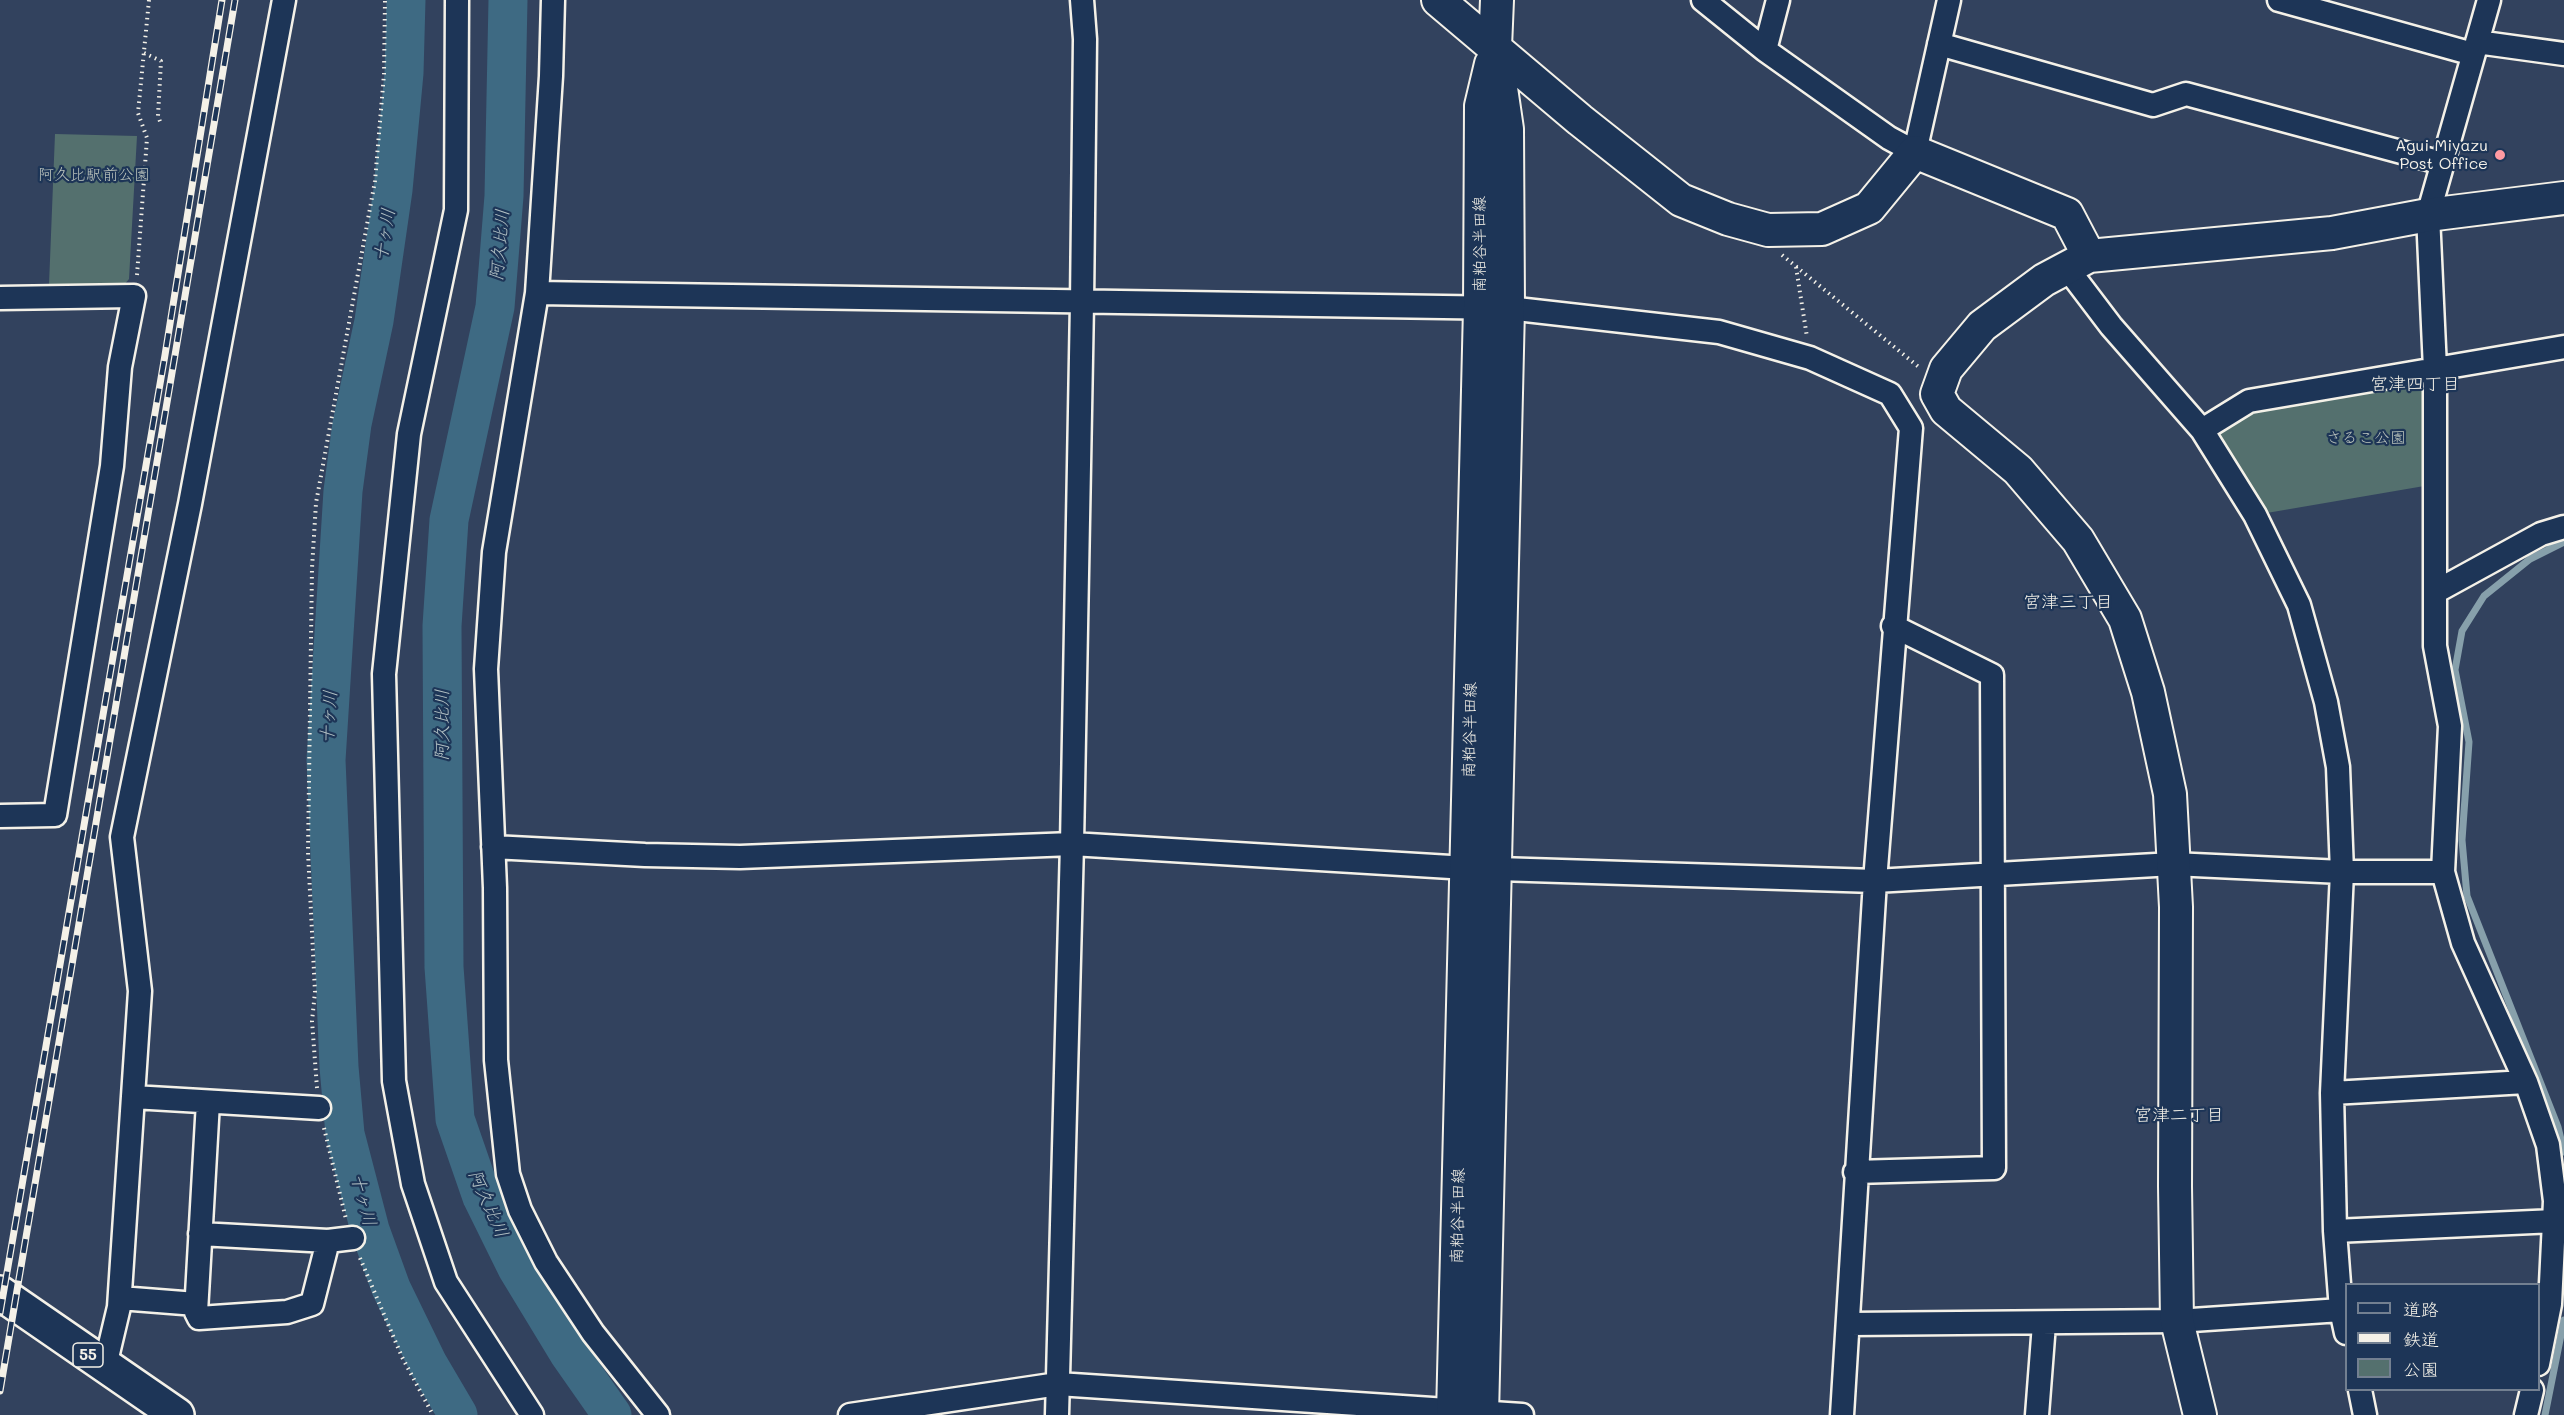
<!DOCTYPE html>
<meta charset="utf-8">
<style>
body{margin:0}
#map{position:relative;width:2564px;height:1415px;overflow:hidden;background:#32425e;font-family:Mali,"Klee One",sans-serif}
canvas{display:block}
.legend{position:absolute;left:2345px;top:1283px;width:195px;height:108px;box-sizing:border-box;background:#1d3557;border:2px solid #738091;margin:0;padding:8px 10px;list-style:none;font-size:18px;color:#f4f1e8}
.legend li{display:flex;align-items:center;gap:12px;height:30px}
.legend b{width:30px;border:2px solid #738091}
</style>
<div id="map">
<canvas width="2564" height="1415"></canvas>
<ul class="legend">
<li><b style="height:8px;background:#1d3557"></b>道路</li>
<li><b style="height:8px;background:#f4f1e8"></b>鉄道</li>
<li><b style="height:16px;background:#54706e"></b>公園</li>
</ul>
</div>
<script>
const g = document.querySelector('canvas').getContext('2d');
g.lineJoin = 'round';
function paint(path, color) { g.fillStyle = color; g.fill(path, 'evenodd'); }
const poly = rows => new Path2D(rows.map(r => 'M' + r).join(''));
function stroke(path, color, width, dash) { g.strokeStyle = color; g.lineWidth = width; g.lineCap = dash ? 'butt' : 'round'; g.setLineDash(dash || []); g.stroke(path); }
function write(font, color, halo, rows, align = 'center') {
  g.font = font + ' Mali,"Klee One",sans-serif'; g.lineWidth = 4.5; g.setLineDash([]); g.textBaseline = 'middle'; g.strokeStyle = halo; g.fillStyle = color; for (const [text, x, y, turn = 0] of rows) {
    g.save(); g.translate(x, y); g.rotate((+turn || 0) * Math.PI / 180); g.textAlign = isNaN(turn) ? turn : align; if (halo) g.strokeText(text, 0, 0); g.fillText(text, 0, 0); g.restore();
  }
}
const green = poly([
 [55,134,137,136,129,279,123,286,49,285],
 [2435,369,2436,484,2255,515,2202,430,2249,401]
]);
const stream = poly([
 [2564,542,2530,559,2484,596,2462,631,2455,670,2469,742,2462,840,2467,896,2558,1127,2564,1152],
 [2545,1415,2564,1320]
]);
const river = poly([
 [406,0,404,73,393,190,374,321,352,424,343,491,326,760,339,1067,345,1134,370,1230,391,1288,428,1364,458,1415],
 [508,0,504,196,495,307,449,520,442,626,444,967,455,1119,482,1197,517,1268,568,1352,612,1415]
]);
const path = poly([
 [144,53,161,61,158,116,161,124],
 [1782,255,1920,368],
 [1796,267,1807,337],
 [137,275,147,138,138,113,149,0],
 [317,1088,312,1021,315,992,308,852,312,568,316,503,375,181,384,74,385,0],
 [324,1128,346,1219],
 [360,1258,402,1357,433,1415]
]);
const street = poly([
 [457,0,456,210,409,434,384,674,394,1081,413,1184,446,1282,532,1415],
 [553,0,551,76,537,293,494,552,486,669,495,888,496,1060,508,1174,520,1210,546,1262,593,1333,658,1415],
 [1703,0,1765,50,1889,138,1915,152,1949,0],
 [2279,0,2473,54],
 [2489,0,2428,215,2435,369,2435,646,2450,726,2443,872,2463,943,2526,1082,2548,1145,2555,1201,2550,1304,2538,1364],
 [2477,42,2564,54],
 [1939,44,2153,105,2186,94,2442,163],
 [1765,50,1778,0],
 [2067,268,2111,326,2202,430,2255,515,2299,605,2326,702,2338,767,2342,872,2332,1093,2335,1231,2341,1310,2346,1333],
 [537,293,1508,308,1719,332,1810,358,1890,394,1911,428,1875,881,1842,1415],
 [0,298,134,296,120,367,112,466,55,815,0,816],
 [2202,430,2249,401,2564,347],
 [2437,591,2541,534,2564,527],
 [493,847,645,855,740,857,1072,844,1467,868,1875,881,2173,864,2342,872,2443,872],
 [2332,1093,2526,1082],
 [133,1097,319,1108],
 [208,1102,196,1312,199,1318,287,1312,312,1304,328,1241],
 [1855,1172,1994,1168,1992,675,1893,626],
 [2335,1231,2555,1221],
 [200,1234,328,1241,353,1238],
 [120,1298,196,1304],
 [1850,1324,2177,1321,2341,1310],
 [105,1366,119,1307,140,991,122,837,190,504,284,0],
 [2360,1390,2365,1415],
 [850,1415,1058,1384,1522,1415],
 [1057,1415,1072,844,1082,303,1085,39,1082,0],
 [2037,1415,2044,1324],
 [2526,1415,2532,1390]
]);
const secondary = poly([
 [1438,0,1580,120,1681,200,1728,219,1768,230,1822,229,1869,208,1915,152,2067,214,2089,256,2332,233,2428,215,2564,198],
 [2089,256,2044,280,1982,326,1946,369,1937,394,1946,410,2018,470,2078,540,2125,619,2148,692,2170,794,2176,907,2175,1186,2177,1321,2200,1415],
 [1453,1415,1480,308,1481,106,1491,64],
 [1482,1415,1508,308,1507,129,1495,47,1497,0]
]);
const primary = poly([
 [0,1293,177,1415]
]);
const rail = poly([
 [0,1313,165,355,222,0],
 [0,1391,235,0]
]);
const markers = [
 [2500,155,6,"#ff9aa2"]
];
const shields = [
 [88,1355,30]
];
const shieldNames = [
 ["55",88,1355]
];
const poiNames = [
 ["Agui Miyazu",2488,146],
 ["Post Office",2488,164]
];
const parkNames = [
 ["阿久比駅前公園",94,175],
 ["さるこ公園",2366,438]
];
const streetNames = [
 ["南粕谷半田線",1480,244,-90],
 ["南粕谷半田線",1470,730,-89],
 ["南粕谷半田線",1458,1216,-89]
];
const waterNames = [
 ["十ヶ川",385,235,-81],
 ["阿久比川",500,245,-85],
 ["十ヶ川",329,717,-86],
 ["阿久比川",442,725,-90],
 ["十ヶ川",363,1200,75],
 ["阿久比川",488,1204,66]
];
const neighbourhoodNames = [
 ["宮津四丁目",2415,384],
 ["宮津三丁目",2068,602],
 ["宮津二丁目",2179,1115]
];
paint(green, '#54706e');
stroke(stream, '#87a0ab', 7);
stroke(river, '#3e6a83', 39);
stroke(street, '#f4f1e8', 27);
stroke(secondary, '#f4f1e8', 36);
stroke(primary, '#f4f1e8', 38);
stroke(path, '#f4f1e8', 4, [1.5, 4.5]);
stroke(street, '#1d3557', 22);
stroke(secondary, '#1d3557', 32);
stroke(primary, '#1d3557', 33);
stroke(rail, '#f4f1e8', 7);
stroke(rail, '#1d3557', 4.5, [14]);
for (const [x, y, r, color] of markers) { const dot = new Path2D(); dot.arc(x, y, r, 0, 2 * Math.PI); g.fillStyle = color; g.fill(dot); stroke(dot, '#1d3557', 2); }
for (const [x, y, w] of shields) { const box = new Path2D(); box.roundRect(x - w / 2, y - 12, w, 24, 4.5); g.fillStyle = '#1d3557'; g.fill(box); stroke(box, '#f4f1e8', 1.5); }
write('bold 15px', '#f4f1e8', null, shieldNames);
write('16px', '#f4f1e8', '#1d3557', poiNames, 'right');
write('16px', '#bcc4bd', '#1d3557', parkNames);
write('16px', '#f4f1e8', '#1d3557', streetNames);
write('italic 18px', '#b4c2c5', '#1d3557', waterNames);
write('18px', '#f4f1e8', '#1d3557', neighbourhoodNames);
</script>
